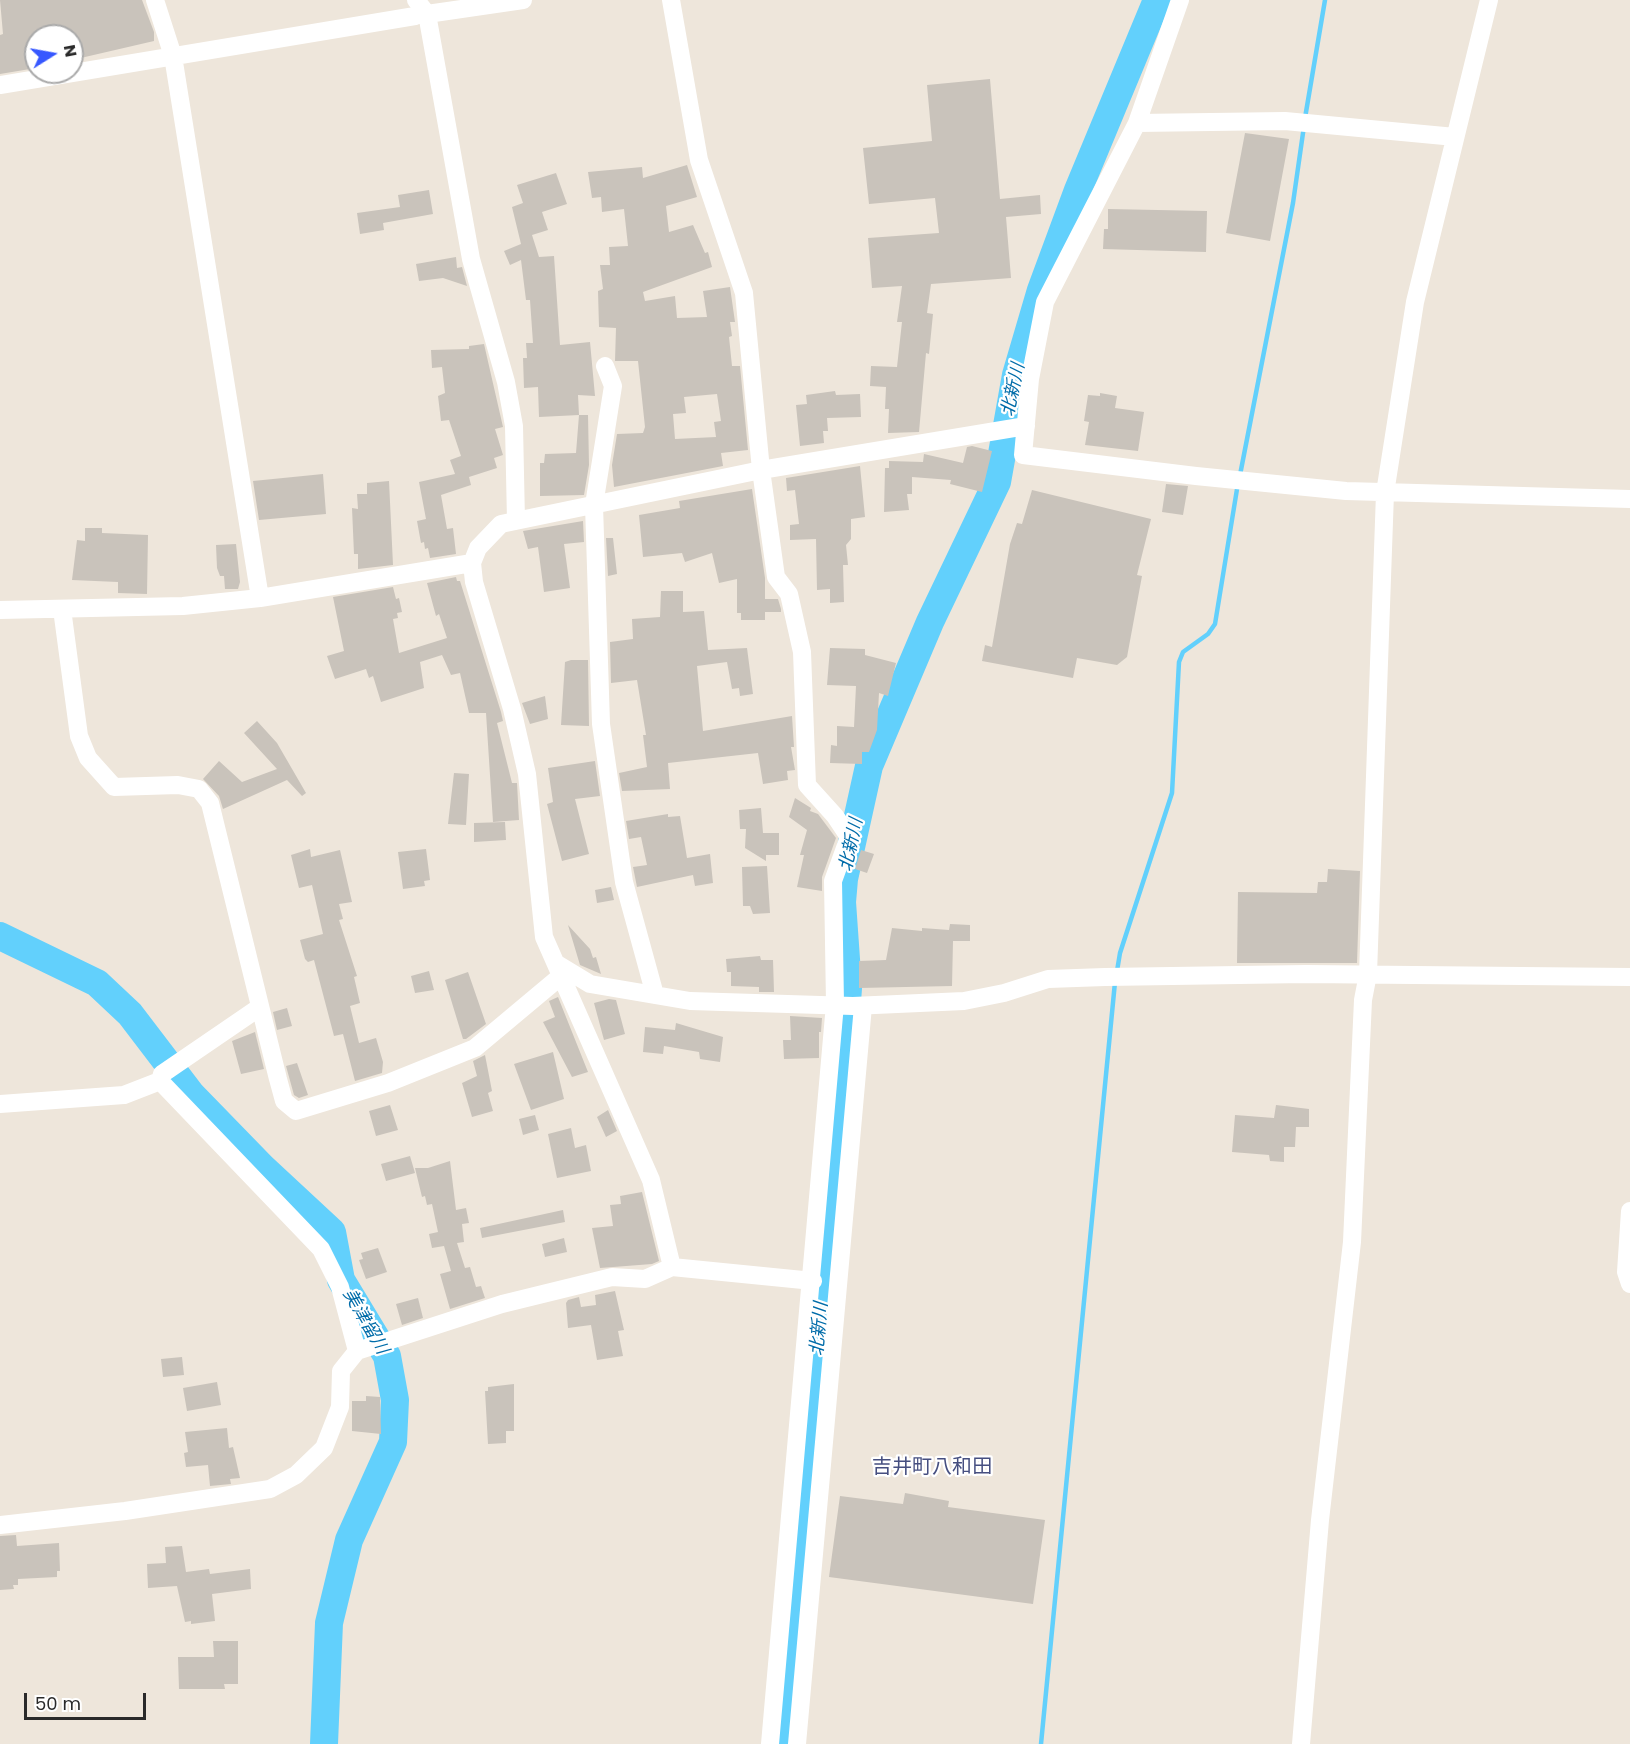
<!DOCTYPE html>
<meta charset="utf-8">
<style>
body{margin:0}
#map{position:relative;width:1630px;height:1744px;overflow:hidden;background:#eee6db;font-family:Poppins,sans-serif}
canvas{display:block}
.north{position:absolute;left:24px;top:24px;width:60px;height:60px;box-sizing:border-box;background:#fff;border:2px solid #aaa;border-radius:50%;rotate:79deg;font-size:16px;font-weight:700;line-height:24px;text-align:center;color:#2a2a2a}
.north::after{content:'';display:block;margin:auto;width:21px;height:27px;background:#3758ff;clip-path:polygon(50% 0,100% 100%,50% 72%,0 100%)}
.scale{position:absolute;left:24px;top:1693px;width:122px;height:27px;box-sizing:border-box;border:3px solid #2a2a2a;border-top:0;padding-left:8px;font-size:18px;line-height:21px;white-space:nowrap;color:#2a2a2a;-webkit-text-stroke:4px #fff;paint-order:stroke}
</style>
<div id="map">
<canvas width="1630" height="1744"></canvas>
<div class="north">N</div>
<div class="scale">50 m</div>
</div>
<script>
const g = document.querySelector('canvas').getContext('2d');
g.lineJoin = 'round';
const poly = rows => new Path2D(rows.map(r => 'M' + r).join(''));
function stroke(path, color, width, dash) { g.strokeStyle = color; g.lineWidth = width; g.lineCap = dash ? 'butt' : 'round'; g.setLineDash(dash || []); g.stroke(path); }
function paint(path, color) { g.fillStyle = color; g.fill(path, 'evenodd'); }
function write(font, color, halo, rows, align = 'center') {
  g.font = font + ' Poppins,"Noto Sans JP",sans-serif'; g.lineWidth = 4.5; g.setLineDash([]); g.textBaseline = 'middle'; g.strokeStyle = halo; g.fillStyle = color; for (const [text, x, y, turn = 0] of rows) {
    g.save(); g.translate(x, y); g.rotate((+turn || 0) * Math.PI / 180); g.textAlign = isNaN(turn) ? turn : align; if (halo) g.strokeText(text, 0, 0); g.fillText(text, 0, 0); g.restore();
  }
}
const stream = poly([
 [1305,118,1325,0],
 [1240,475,1293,203,1304,126],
 [1117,971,1120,953,1172,793,1179,662,1183,652,1208,634,1215,624,1238,483],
 [1041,1744,1115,982]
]);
const river = poly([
 [0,936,97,983,130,1014,191,1094,262,1167,332,1232,341,1280,387,1356,395,1400,393,1442,349,1540,329,1623,324,1744],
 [784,1744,841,1088,848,988,842,902,844,879,869,766,930,622,997,482,1016,375,1041,290,1078,190,1157,0]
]);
const building = poly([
 [0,0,142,0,154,32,154,41,72,60,72,36,36,36,36,68,0,74,0,35,3,34],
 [990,79,1000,199,1040,195,1041,214,1006,217,1011,278,931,284,927,313,933,314,929,354,926,353,919,432,888,433,889,409,885,409,886,387,870,386,871,366,897,367,902,322,897,322,902,286,872,288,868,238,939,233,935,198,869,204,863,148,932,141,927,85],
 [1245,133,1289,139,1270,241,1226,233],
 [687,165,697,197,666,206,669,232,693,225,705,253,708,252,712,267,643,292,645,301,675,296,677,318,707,317,703,291,730,287,735,322,730,322,732,336,729,337,732,366,740,366,748,450,721,453,723,466,614,487,612,465,617,434,643,433,645,427,638,361,615,361,616,328,599,327,598,291,603,289,600,265,610,265,609,247,628,246,624,209,602,212,601,197,592,198,588,172,642,167,643,178],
 [717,394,721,421,714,422,716,437,675,439,673,414,686,413,684,397],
 [556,173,567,204,542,212,548,230,532,235,539,257,554,256,560,345,590,342,595,396,578,395,579,415,539,417,538,387,524,388,523,358,527,358,526,343,533,343,530,300,526,300,521,260,510,265,504,251,521,244,512,207,523,203,517,185],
 [429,190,433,214,383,223,384,230,360,234,357,213,400,207,398,195],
 [1108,209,1207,211,1206,252,1103,249,1104,229,1108,229],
 [456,257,457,268,462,267,467,286,443,278,419,281,416,264],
 [484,344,503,427,495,429,503,455,494,458,497,468,469,477,471,485,441,495,447,529,453,528,456,554,430,558,428,548,425,549,424,542,421,543,417,521,426,519,419,482,455,474,450,460,461,456,449,420,441,421,438,396,445,393,442,367,432,368,431,350,469,349,469,346],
 [835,391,836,395,860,394,861,417,827,418,828,431,823,431,824,443,800,446,796,405,807,404,806,395],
 [1100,393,1117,396,1115,408,1144,412,1138,451,1085,445,1089,422,1084,421,1088,395,1100,396],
 [579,415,588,415,589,465,584,495,540,496,540,463,544,463,545,454,576,453],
 [972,446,992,451,982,492,950,484,951,480,912,477,912,494,907,494,909,510,884,512,885,468,889,468,889,461,923,462,924,454,963,463,967,447],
 [860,466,865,517,851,519,851,539,846,545,848,565,843,565,844,602,830,603,830,589,817,590,816,539,790,540,790,525,799,524,795,490,787,491,786,478],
 [323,474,326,514,259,520,253,481],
 [389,481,393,565,358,569,358,554,354,554,352,508,358,509,357,494,367,494,367,483],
 [1166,484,1188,486,1183,515,1162,512],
 [752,489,765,578,765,599,778,599,781,609,781,612,765,612,765,620,741,620,741,613,737,613,737,579,719,583,712,553,685,562,682,553,643,557,639,515,680,508,679,501],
 [1032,490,1151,519,1137,575,1142,576,1127,657,1117,665,1077,658,1073,678,982,661,985,645,992,647,1010,544,1017,523,1022,524],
 [583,521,584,542,564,544,570,588,544,592,538,547,528,549,523,531],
 [85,528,102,528,102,533,148,535,147,594,118,593,118,582,72,580,77,540,85,541],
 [606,538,613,538,617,574,608,576],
 [236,544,240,582,238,589,225,589,224,576,220,576,217,568,216,545],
 [456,577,457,581,460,581,501,712,503,721,497,723,512,783,517,783,519,820,493,822,486,713,469,713,460,673,451,675,442,655,420,662,424,688,381,702,373,676,369,678,366,669,335,679,327,656,344,651,333,597,393,587,396,599,399,598,402,612,397,613,398,618,393,619,399,653,447,638,439,614,436,616,427,583],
 [661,591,683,591,683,612,704,611,708,650,747,648,753,694,740,696,739,688,732,689,727,662,697,666,703,731,792,716,794,747,791,747,795,770,787,771,788,780,763,784,758,753,668,763,670,789,622,791,619,773,647,767,643,735,646,735,637,680,611,683,610,642,633,639,632,619,660,617],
 [830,648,865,649,865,655,896,663,888,696,879,693,877,730,869,752,862,752,862,764,830,763,831,745,837,746,837,726,854,727,856,686,827,685],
 [571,660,588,660,589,726,561,725,565,662],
 [545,696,548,719,530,724,522,703],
 [257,721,277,743,306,793,302,796,287,780,223,809,219,796,203,779,219,761,242,782,277,769,244,733],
 [595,761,600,796,575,799,589,854,562,861,547,804,553,802,548,768],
 [454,773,469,774,466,825,448,824],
 [795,798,811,808,810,811,818,814,836,838,822,877,822,891,797,887,804,855,800,855,807,830,789,817],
 [761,808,763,833,779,833,779,855,766,855,766,861,745,848,746,829,740,829,739,810],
 [668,814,668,817,680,816,687,858,710,854,713,883,695,886,693,875,637,887,633,867,647,865,641,837,629,839,626,821],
 [505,822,506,840,474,842,474,823],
 [310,849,311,857,340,850,352,902,339,904,343,919,339,920,357,976,354,977,360,1003,350,1006,359,1043,376,1038,383,1062,382,1073,355,1081,343,1034,334,1036,314,960,308,962,305,959,300,940,323,934,312,885,299,888,291,855],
 [426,849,430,880,424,881,425,886,403,889,398,852],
 [861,850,874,854,867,873,855,869],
 [767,866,770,913,753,914,750,906,743,906,742,867],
 [1328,869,1360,871,1357,963,1237,963,1238,892,1317,893,1318,882,1327,882],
 [611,887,614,900,597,903,595,890],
 [950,924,970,925,970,941,953,941,952,986,859,988,859,961,886,960,892,928,922,931,922,928,949,930],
 [568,925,590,949,593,958,596,957,601,974,580,965],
 [760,956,761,960,773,960,774,992,759,992,759,987,731,986,731,972,727,972,726,959],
 [429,971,434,990,415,993,411,976],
 [468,972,486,1024,466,1039,463,1039,445,980],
 [558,997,588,1072,572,1077,543,1022,555,1017,549,1001],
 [609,999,616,1000,625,1034,604,1040,594,1003],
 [287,1008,292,1026,277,1030,273,1012],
 [790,1016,822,1018,821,1032,819,1032,819,1058,784,1059,783,1040,791,1040],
 [676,1023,723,1037,720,1062,700,1059,699,1052,664,1046,663,1054,643,1052,645,1027,675,1030],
 [255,1032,264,1069,241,1074,232,1041],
 [553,1052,564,1099,531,1110,514,1064],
 [485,1055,492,1091,488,1093,493,1111,472,1117,462,1083,477,1076,473,1061],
 [297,1063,308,1095,299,1098,294,1095,286,1066],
 [390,1105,398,1130,376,1136,369,1111],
 [1276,1105,1309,1109,1309,1127,1296,1127,1295,1147,1284,1147,1284,1162,1270,1161,1269,1155,1232,1152,1235,1115,1274,1118],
 [608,1110,617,1131,606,1137,597,1117],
 [535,1115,539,1130,523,1135,519,1119],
 [571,1128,575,1148,586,1145,591,1171,557,1178,548,1134],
 [410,1156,415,1173,386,1181,381,1164],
 [450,1161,456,1210,466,1208,469,1223,462,1224,464,1242,457,1243,465,1268,470,1267,476,1287,481,1286,485,1298,450,1309,440,1274,451,1271,444,1246,432,1248,429,1234,438,1232,432,1204,427,1205,425,1196,422,1197,415,1168,428,1168],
 [642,1192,659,1261,652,1264,600,1268,592,1228,613,1226,610,1205,621,1204,620,1196],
 [563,1210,565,1222,482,1238,480,1228],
 [564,1238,567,1252,545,1257,542,1244],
 [378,1248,387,1272,366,1279,359,1260,363,1259,361,1253],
 [615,1291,624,1330,618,1331,623,1356,597,1360,591,1325,568,1328,566,1303,568,1300,579,1297,581,1307,596,1305,595,1295],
 [418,1298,423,1318,402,1325,396,1304],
 [182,1357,184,1375,163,1377,161,1359],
 [217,1382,221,1405,187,1411,183,1388],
 [514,1384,514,1431,506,1431,506,1443,488,1444,485,1391,488,1391,488,1387],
 [366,1396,380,1397,381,1434,352,1431,352,1401,366,1401],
 [227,1428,229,1448,233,1447,240,1478,230,1479,231,1484,210,1486,208,1465,186,1467,184,1453,188,1452,185,1432],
 [905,1493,949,1501,948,1507,1045,1520,1033,1604,829,1577,840,1496,903,1504],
 [16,1535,17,1546,59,1543,60,1571,57,1571,57,1577,18,1579,18,1585,13,1585,14,1589,0,1590,0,1536],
 [182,1546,186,1572,209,1569,210,1574,250,1569,251,1589,212,1594,215,1621,191,1624,191,1621,185,1622,177,1586,148,1588,147,1564,166,1563,165,1547],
 [213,1641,238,1641,238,1684,224,1684,225,1689,179,1689,178,1657,214,1657]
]);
const minor = poly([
 [155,0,173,56,260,598],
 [416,0,427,14,471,259,506,382,514,426,516,521],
 [671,0,699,160,744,293,761,470,776,577,789,594,802,652,807,785,835,816,849,837,833,881,835,1004,770,1744],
 [1180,0,1137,123,1045,302,1030,379,1023,455,1196,476,1346,491,1630,499],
 [427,14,523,0],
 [0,85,415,16,424,12],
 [1137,123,1285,121,1455,137],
 [605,366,613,386,594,505,601,724,624,882,655,995],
 [62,609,79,736,88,758,114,787,178,785,199,789,210,803,278,1079,284,1101,296,1111,388,1083,475,1048,561,976],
 [0,610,183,606,260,598,472,563],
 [557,964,590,984,690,1001,853,1006,964,1001,1004,993,1048,979,1105,977,1306,974,1630,977],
 [160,1081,321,1249,340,1287,357,1351],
 [160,1081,162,1074,260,1007],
 [0,1104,124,1095,160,1081],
 [1630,1211,1626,1272,1630,1284],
 [672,1267,651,1180,544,937,527,774,512,709,474,582,472,563,478,548,501,524,761,470,1026,426],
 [0,1525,125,1511,270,1489,296,1475,324,1448,340,1407,341,1371,357,1351,502,1304,612,1277,645,1279,672,1267,813,1281],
 [797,1744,863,1006],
 [1301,1744,1320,1520,1352,1242,1363,1000,1368,974,1385,493,1415,302,1489,0]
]);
const waterNames = [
 ["北新川",1014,390,-78],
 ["北新川",852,845,-78],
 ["美津留川",365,1322,60],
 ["北新川",820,1329,-85]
];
const quarterNames = [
 ["吉井町八和田",932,1468]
];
stroke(stream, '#62d0fc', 4.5);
stroke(river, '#62d0fc', 28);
paint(building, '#c9c3bb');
stroke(minor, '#fff', 18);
write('italic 18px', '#006ca9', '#fff', waterNames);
write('20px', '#464f80', '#fff', quarterNames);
</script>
